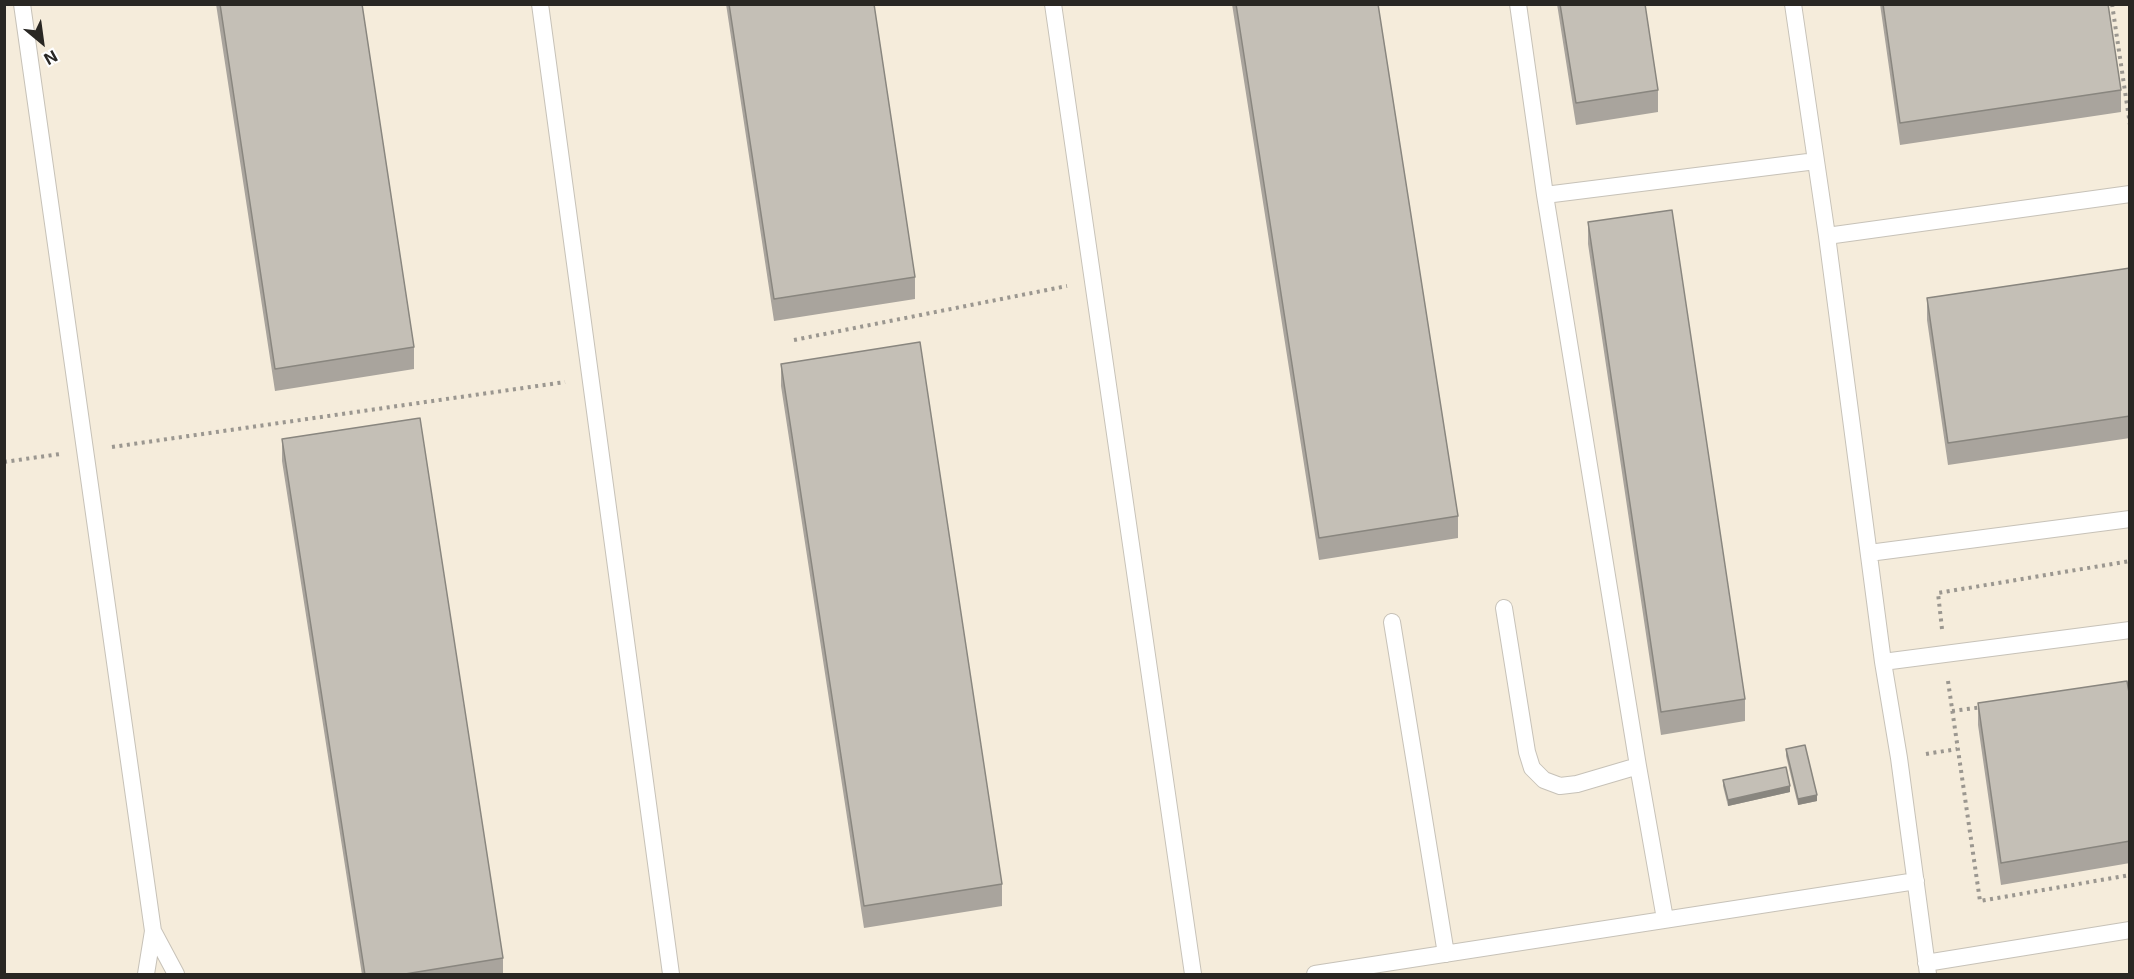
<!DOCTYPE html>
<style>
body{margin:0}
#map{position:relative;width:2134px;height:979px;overflow:hidden;background:#fbf6ec;font-family:Inter,sans-serif}
canvas{display:block}
.frame{position:absolute;inset:0;border:6px solid #292723;pointer-events:none}
.north{position:absolute;left:12px;top:12px;width:60px;height:60px;-webkit-text-stroke:4px #fff;paint-order:stroke;rotate:151deg;font-size:16px;font-weight:700;line-height:24px;text-align:center;color:#292723}
.north::after{content:'';display:block;margin:auto;width:21px;height:27px;background:#292723;clip-path:polygon(50% 0,100% 100%,50% 72%,0 100%)}
</style>
<div id="map">
<canvas width="2134" height="979"></canvas>
<div class="frame"></div>
<div class="north">N</div>
</div>
<script>
const g = document.querySelector('canvas').getContext('2d');
g.lineJoin = 'round';
function paint(path, color) { g.fillStyle = color; g.fill(path, 'evenodd'); }
const poly = rows => new Path2D(rows.map(r => 'M' + r).join(''));
function stroke(path, color, width, dash) { g.strokeStyle = color; g.lineWidth = width; g.lineCap = dash ? 'butt' : 'round'; g.setLineDash(dash || []); g.stroke(path); }
const built = poly([
 [5,5,2129,5,2129,974,5,974]
]);
const path = poly([
 [2112,4,2130,125],
 [794,340,1067,286],
 [112,447,565,382],
 [4,462,60,454],
 [1942,629,1938,593,2130,561],
 [1948,681,1980,901,2130,875],
 [1952,711,1983,707],
 [1926,754,1957,749]
]);
const lane = poly([
 [22,4,153,931,146,974],
 [540,4,671,974],
 [1053,4,1193,974],
 [1518,4,1545,195,1638,766,1665,919],
 [1793,4,1827,236,1883,662,1899,758,1928,974],
 [1545,195,1816,161],
 [1827,236,2130,194],
 [1869,553,2130,519],
 [1504,608,1527,752,1532,768,1544,780,1560,786,1577,784,1638,766],
 [1392,622,1446,954],
 [1883,662,2130,630],
 [153,931,176,974],
 [1926,963,2130,930],
 [1315,974,1916,881]
]);
const wall = poly([
 [216,4,362,4,414,347,414,369,275,391],
 [726,4,874,4,915,277,915,299,774,321],
 [1232,4,1378,4,1458,516,1458,538,1319,560],
 [1557,4,1645,4,1658,90,1658,112,1576,125],
 [1880,4,2108,4,2121,90,2121,112,1900,145],
 [1588,222,1745,699,1745,721,1661,735,1588,244],
 [2130,268,2130,438,1948,465,1927,320,1927,298],
 [781,364,1002,884,1002,906,864,928,781,386],
 [282,439,503,958,503,975,362,975,282,461],
 [2130,698,2130,863,2001,885,1978,725,1978,703],
 [1786,749,1817,801,1798,805,1786,756],
 [1723,780,1790,792,1728,806,1723,786]
]);
const shadedWall = poly([
 [1790,786,1790,792,1728,806,1728,800],
 [1817,795,1817,801,1798,805,1798,799]
]);
const building = poly([
 [220,4,362,4,414,347,275,369,220,4],
 [729,4,874,4,915,277,774,299,729,4],
 [1236,4,1378,4,1458,516,1319,538,1236,4],
 [1560,4,1645,4,1658,90,1576,103,1560,4],
 [1883,4,2108,4,2121,90,1900,123,1883,4],
 [1672,210,1745,699,1661,712,1588,222,1672,210],
 [2130,268,2130,416,1948,443,1927,298,2130,268],
 [920,342,1002,884,864,906,781,364,920,342],
 [420,418,503,958,399,975,365,975,282,439,420,418],
 [2127,681,2130,698,2130,841,2001,863,1978,703,2127,681],
 [1805,745,1817,795,1798,799,1786,749,1805,745],
 [1786,767,1790,786,1728,800,1723,780,1786,767]
]);
paint(built, '#f5ecdb');
stroke(lane, '#c7c2b8', 18);
stroke(path, '#9b9790', 4, [3, 4.5]);
stroke(lane, '#fff', 16);
paint(wall, '#a9a49d');
paint(shadedWall, '#89867f');
paint(building, '#c4bfb6');
stroke(building, '#89867f', 1.5);
</script>
